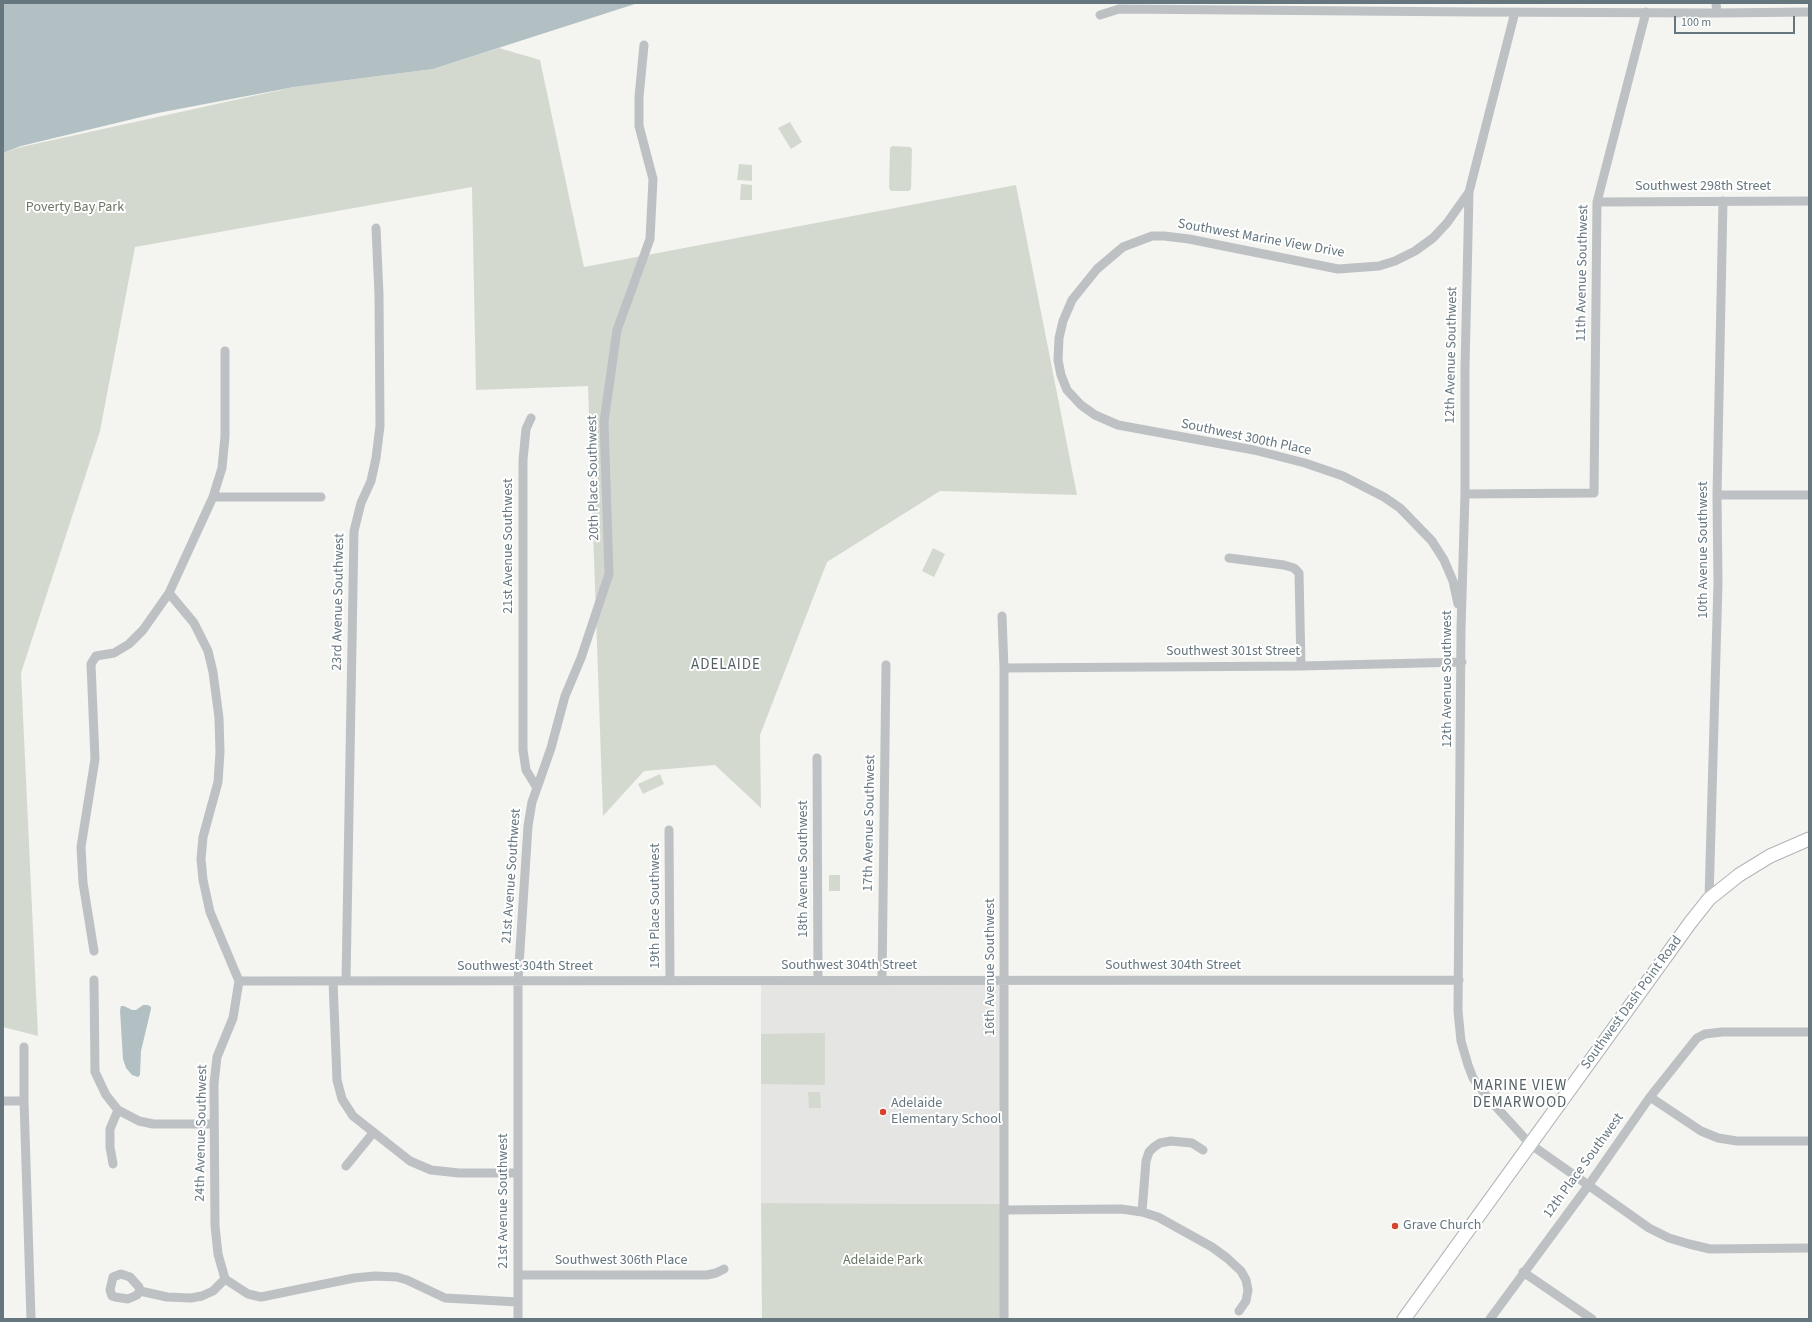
<!DOCTYPE html>
<style>
body{margin:0}
#map{position:relative;width:1812px;height:1322px;overflow:hidden;background:#f4f4f0;font-family:"Source Sans 3",sans-serif}
canvas{display:block}
.frame{position:absolute;inset:0;border:4px solid #65767f;pointer-events:none}
.scale{position:absolute;left:1674px;top:16px;width:121px;height:18px;box-sizing:border-box;border:2px solid #65767f;border-top:0;padding-left:5px;font-size:12px;line-height:14px;white-space:nowrap;color:#65767f;-webkit-text-stroke:3px #fff;paint-order:stroke}
</style>
<div id="map">
<canvas width="1812" height="1322"></canvas>
<div class="frame"></div>
<div class="scale">100 m</div>
</div>
<script>
const g = document.querySelector('canvas').getContext('2d');
g.lineJoin = 'round';
function paint(path, color) { g.fillStyle = color; g.fill(path, 'evenodd'); }
const poly = rows => new Path2D(rows.map(r => 'M' + r).join(''));
function stroke(path, color, width, dash) { g.strokeStyle = color; g.lineWidth = width; g.lineCap = dash ? 'butt' : 'round'; g.setLineDash(dash || []); g.stroke(path); }
function write(font, color, halo, rows, align = 'center') {
  g.font = font + ' "Source Sans 3",sans-serif'; g.lineWidth = 4; g.setLineDash([]); g.textBaseline = 'middle'; g.strokeStyle = halo; g.fillStyle = color; for (const [text, x, y, turn = 0] of rows) {
    g.save(); g.translate(x, y); g.rotate((+turn || 0) * Math.PI / 180); g.textAlign = isNaN(turn) ? turn : align; if (halo) g.strokeText(text, 0, 0); g.fillText(text, 0, 0); g.restore();
  }
}
const built = poly([
 [761,980,1005,980,1005,1204,761,1203]
]);
const green = poly([
 [499,48,540,60,584,267,1016,185,1077,495,940,491,827,562,760,735,761,808,715,765,644,771,603,816,588,386,476,390,472,187,135,247,100,431,21,673,38,1036,3,1027,3,153,21,147,294,87,433,69],
 [790,122,802,142,791,149,778,128],
 [892,146,910,147,912,149,911,189,909,191,891,191,889,188,890,148],
 [739,164,752,165,752,181,737,180],
 [741,184,752,185,752,200,740,200],
 [933,548,945,554,934,577,922,571],
 [660,774,664,784,643,794,638,784],
 [829,875,840,875,840,891,829,891],
 [825,1033,825,1085,761,1084,761,1034],
 [808,1092,820,1092,821,1108,809,1108],
 [761,1203,1005,1204,1004,1319,762,1319]
]);
const water = poly([
 [3,3,638,3,433,69,294,87,158,113,21,146,3,153],
 [143,1005,148,1005,151,1007,151,1009,141,1051,140,1075,138,1077,132,1075,126,1068,123,1059,120,1010,121,1006,124,1006,132,1010,136,1010]
]);
const minor = poly([
 [1716,3,1717,13],
 [1100,15,1119,9,1474,12,1717,13,1809,12],
 [1469,192,1465,368,1465,494,1461,629,1458,1011,1461,1041,1468,1065,1473,1078,1488,1098,1530,1144,1649,1228,1669,1238,1689,1244,1710,1249,1809,1248],
 [1597,202,1809,201],
 [225,351,225,436,222,468,213,497,169,593,194,623,208,651,213,672,219,718,220,752,218,782,203,837,201,859,203,880,210,912,239,981,233,1018,217,1057,214,1084,215,1226,218,1254,225,1279],
 [1465,494,1594,493,1597,202,1646,12],
 [1717,495,1809,495],
 [213,497,321,497],
 [1229,558,1284,565,1294,568,1299,573,1301,666],
 [1458,604,1453,581,1444,560,1432,541,1400,508,1384,497,1343,476,1305,463,1254,450,1118,425,1095,415,1081,405,1067,390,1061,375,1058,360,1059,338,1063,321,1072,300,1097,269,1123,247,1152,236,1164,236,1189,239,1338,269,1379,266,1395,261,1415,251,1433,238,1447,223,1469,192,1515,12],
 [1002,616,1004,668,1004,1319],
 [1004,668,1301,666,1462,662],
 [817,758,818,980],
 [537,788,551,748,565,696,581,658,609,574,604,422,617,330,650,239,653,179,639,126,639,97,644,45],
 [669,830,670,981],
 [1709,899,1718,583,1717,495,1723,201],
 [94,951,83,883,81,847,95,759,91,664,96,656,114,653,129,644,143,630,169,593],
 [94,980,95,1072,106,1095,118,1110,139,1121,153,1124,214,1124],
 [882,980,886,665],
 [239,981,1459,980],
 [333,981,337,1080,342,1099,353,1116,410,1161,431,1170,459,1173,518,1173],
 [346,981,354,531,361,503,371,481,376,458,380,426,379,295,376,228],
 [24,1047,24,1101,31,1319],
 [1650,1097,1701,1131,1718,1138,1737,1141,1809,1141],
 [3,1101,24,1101],
 [113,1164,110,1147,110,1129,118,1110],
 [346,1166,373,1133],
 [1005,1210,1121,1209,1142,1212,1158,1217,1212,1247,1227,1258,1241,1271,1246,1280,1248,1290,1246,1301,1239,1311],
 [1142,1212,1146,1161,1149,1152,1154,1147,1160,1143,1171,1141,1192,1143,1203,1150],
 [1523,1272,1592,1319],
 [518,1275,707,1275,716,1273,724,1269],
 [140,1291,139,1287,130,1277,121,1274,113,1277,110,1290,112,1296,115,1297,128,1299,137,1295,140,1291,167,1297,191,1298,202,1296,213,1291,225,1279,248,1294,261,1297,354,1278,375,1276,397,1277,407,1280,445,1298,518,1302],
 [518,1319,518,981,528,826,532,802,537,788,526,770,523,750,523,460,526,429,531,418],
 [1490,1319,1588,1186,1650,1097,1697,1038,1705,1034,1722,1032,1809,1032]
]);
const secondary = poly([
 [1404,1319,1690,923,1709,899,1739,875,1770,856,1809,839]
]);
const markers = [
 [883,1112,4,"#d7442e"],
 [1395,1226,4,"#d7442e"]
];
const streetNames = [
 ["Southwest 298th Street",1703,187],
 ["Southwest Marine View Drive",1261,239,10],
 ["11th Avenue Southwest",1583,273,-89],
 ["12th Avenue Southwest",1452,355,-89],
 ["Southwest 300th Place",1246,438,12],
 ["20th Place Southwest",594,478,-91],
 ["21st Avenue Southwest",509,546,-90],
 ["10th Avenue Southwest",1704,550,-90],
 ["23rd Avenue Southwest",339,602,-89],
 ["Southwest 301st Street",1233,652],
 ["12th Avenue Southwest",1448,679,-90],
 ["17th Avenue Southwest",870,823,-89],
 ["18th Avenue Southwest",804,869,-90],
 ["21st Avenue Southwest",512,876,-86],
 ["19th Place Southwest",656,906,-90],
 ["Southwest 304th Street",849,966],
 ["Southwest 304th Street",1173,966],
 ["Southwest 304th Street",525,967],
 ["16th Avenue Southwest",991,967,-90],
 ["Southwest Dash Point Road",1632,1003,-54],
 ["24th Avenue Southwest",202,1133,-89],
 ["12th Place Southwest",1584,1166,-54],
 ["21st Avenue Southwest",504,1201,-90],
 ["Southwest 306th Place",621,1261]
];
const parkNames = [
 ["Poverty Bay Park",75,208],
 ["Adelaide Park",883,1261]
];
const poiNames = [
 ["Adelaide",891,1104],
 ["Elementary School",891,1120],
 ["Grave Church",1403,1226]
];
const neighbourhoodNames = [
 ["ADELAIDE",726,666],
 ["MARINE VIEW",1520,1087],
 ["DEMARWOOD",1520,1104]
];
paint(built, '#e5e5e4');
paint(green, '#d4d9d0');
paint(water, '#b3c0c3');
stroke(secondary, '#b0b5b8', 15);
stroke(minor, '#bdc1c4', 9);
stroke(secondary, '#fff', 13);
for (const [x, y, r, color] of markers) { const dot = new Path2D(); dot.arc(x, y, r, 0, 2 * Math.PI); g.fillStyle = color; g.fill(dot); stroke(dot, '#fff', 1.5); }
write('14px', '#65767f', '#fff', streetNames);
write('14px', '#697763', '#fff', parkNames);
write('14px', '#65767f', '#fff', poiNames, 'left');
g.letterSpacing = '1px';
write('15px', '#525f65', '#fff', neighbourhoodNames);
g.letterSpacing = '0px';
</script>
